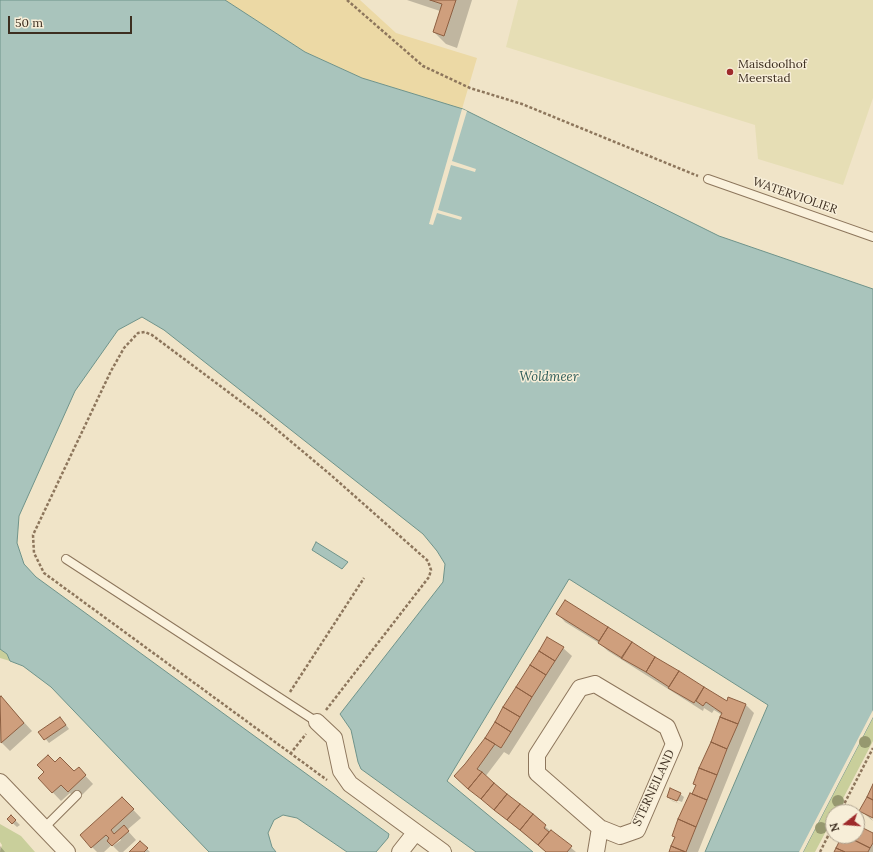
<!DOCTYPE html>
<style>
body{margin:0}
#map{position:relative;width:873px;height:852px;overflow:hidden;background:#f0e4c8;font-family:Lora,serif}
canvas{display:block}
.north{position:absolute;left:825px;top:804px;width:40px;height:40px;box-sizing:border-box;background:#f7eed8;border:1px solid #ada18e;border-radius:50%;rotate:253deg;font-size:11px;font-weight:700;line-height:16px;text-align:center;color:#3d2e20}
.north::after{content:'';display:block;margin:auto;width:14px;height:18px;background:#9e2a2b;clip-path:polygon(50% 0,100% 100%,50% 72%,0 100%)}
.scale{position:absolute;left:8px;top:16px;width:124px;height:18px;box-sizing:border-box;border:2px solid #3d2e20;border-top:0;padding-left:5px;font-size:12px;line-height:14px;white-space:nowrap;color:#3d2e20;-webkit-text-stroke:3px #f7eed8;paint-order:stroke}
</style>
<div id="map">
<canvas width="873" height="852"></canvas>
<div class="north">N</div>
<div class="scale">50 m</div>
</div>
<script>
const g = document.querySelector('canvas').getContext('2d');
g.lineJoin = 'round';
function paint(path, color) { g.fillStyle = color; g.fill(path, 'evenodd'); }
const poly = rows => new Path2D(rows.map(r => 'M' + r).join(''));
function stroke(path, color, width, dash) { g.strokeStyle = color; g.lineWidth = width; g.lineCap = dash ? 'butt' : 'round'; g.setLineDash(dash || []); g.stroke(path); }
function write(font, color, halo, rows, align = 'center') {
  g.font = font + ' Lora,serif'; g.lineWidth = 3; g.setLineDash([]); g.textBaseline = 'middle'; g.strokeStyle = halo; g.fillStyle = color; for (const [text, x, y, turn = 0] of rows) {
    g.save(); g.translate(x, y); g.rotate((+turn || 0) * Math.PI / 180); g.textAlign = isNaN(turn) ? turn : align; if (halo) g.strokeText(text, 0, 0); g.fillText(text, 0, 0); g.restore();
  }
}
const farmland = poly([
 [518,0,873,0,873,98,843,185,758,159,755,125,506,47]
]);
const green = poly([
 [0,649,7,654,10,661,0,658],
 [873,717,873,741,836,812,833,812,833,818,815,852,803,852],
 [0,824,21,836,35,852,0,852,2,845,0,842]
]);
const sand = poly([
 [225,0,360,0,396,33,477,58,462,109,362,78,305,52]
]);
const water = poly([
 [0,0,225,0,305,52,362,78,463,109,719,236,873,289,873,717,803,852,705,852,768,705,569,579,447,781,533,852,476,852,361,769,358,762,351,730,340,714,443,582,445,564,437,551,423,534,164,330,142,317,118,330,75,391,19,516,17,543,24,564,36,577,389,834,388,838,376,852,347,852,297,818,283,815,274,820,268,833,272,847,276,852,209,852,51,687,23,666,10,661,7,654,0,649,0,0],
 [316,542,348,562,342,569,312,550,316,542]
]);
const pier = poly([
 [462,109,467,111,452,161,476,169,475,172,451,165,438,210,462,217,461,220,437,213,433,225,429,224],
 [873,710,873,717,803,852,799,852]
]);
const shadow = poly([
 [407,0,472,0,457,48,446,44,434,32,440,11],
 [565,601,727,703,729,698,746,705,754,713,698,852,670,852,675,838,673,835,693,795,696,786,694,784,722,715,714,710,712,713,704,708,703,711,608,651,599,643,565,622,557,613],
 [547,638,563,648,572,656,509,755,504,752,485,777,576,852,546,852,463,784,466,765,486,738],
 [1,697,32,731,10,751,0,741],
 [64,722,69,729,49,743,40,732],
 [55,763,75,773,79,769,93,784,77,800,70,793,61,801,39,778],
 [873,786,873,817,869,815,873,821,861,811],
 [680,794,684,797,682,802,671,798,671,800,681,804,672,801,668,797],
 [122,798,141,818,127,830,136,840,123,852,119,852,113,846,121,840,119,838,104,852,97,852,81,836],
 [11,816,20,825,17,827,8,819],
 [857,826,873,834,873,852,835,852,843,836,857,836],
 [140,842,150,852,130,852],
 [0,846,5,852,0,852]
]);
const building = poly([
 [430,0,456,0,444,36,433,32,442,4,430,0],
 [565,600,608,627,599,641,556,614,565,600],
 [608,627,632,642,622,658,598,643,608,627],
 [547,637,564,647,555,661,539,651,547,637],
 [632,642,655,657,646,672,621,658,632,642],
 [539,651,555,661,546,675,530,665,539,651],
 [655,657,679,671,669,687,646,672,655,657],
 [530,665,546,675,532,697,516,687,530,665],
 [679,671,704,687,694,703,668,688,679,671],
 [516,687,532,697,520,717,503,707,516,687],
 [704,687,727,701,728,697,746,704,738,724,720,717,722,713,706,702,703,706,696,701,704,687],
 [1,696,24,723,1,743,0,697,1,696],
 [503,707,520,717,511,732,495,722,503,707],
 [60,717,66,725,44,740,38,732,60,717],
 [720,717,738,724,727,749,711,742,720,717],
 [495,722,511,732,501,748,485,738,495,722],
 [485,738,495,744,477,769,482,772,468,789,454,776,465,764,485,738],
 [711,742,727,749,717,775,699,768,711,742],
 [48,755,55,762,60,757,74,771,79,767,86,775,68,792,61,785,52,793,38,778,44,772,37,765,48,755],
 [699,768,717,775,707,800,692,794,696,785,693,784,699,768],
 [482,772,494,783,481,799,468,789,482,772],
 [494,783,507,794,494,810,481,799,494,783],
 [873,784,873,800,867,797,873,784],
 [670,788,681,793,677,801,667,797,670,788],
 [690,793,707,800,696,827,678,819,690,793],
 [507,794,520,804,507,820,494,810,507,794],
 [122,797,134,809,111,830,114,834,124,825,129,831,112,846,107,841,109,838,106,835,91,848,80,835,122,797],
 [867,797,873,800,873,818,859,811,867,797],
 [520,804,533,814,520,830,507,820,520,804],
 [533,814,546,825,544,828,549,832,538,845,520,830,533,814],
 [11,815,16,820,12,824,7,819,11,815],
 [678,819,696,827,686,852,671,846,675,837,672,836,678,819],
 [857,825,873,833,873,843,870,848,846,836,857,836,857,825],
 [551,830,572,846,567,852,546,852,538,845,551,830],
 [842,836,846,836,870,848,868,852,845,852,836,848,842,836],
 [140,841,148,848,144,852,129,852,140,841],
 [671,846,685,852,669,852,671,846],
 [836,848,845,852,834,852,836,848]
]);
const path = poly([
 [347,0,423,66,470,88,522,104,698,176],
 [290,692,364,578],
 [326,710,429,577,431,570,428,561,332,476,263,418,152,335,145,332,138,333,124,348,111,371,81,434,33,535,34,553,44,573,327,780],
 [290,754,306,734],
 [840,812,873,748],
 [820,852,833,826]
]);
const lane = poly([
 [708,179,873,237],
 [66,559,317,722],
 [44,828,77,795]
]);
const street = poly([
 [595,684,667,727,674,744,637,830,620,836,600,828,537,773,537,755,580,688,595,684],
 [317,722,334,738,341,771,350,784,443,852],
 [0,782,67,852],
 [400,852,415,833],
 [596,852,600,828]
]);
const trees = [
 [865,742],
 [838,801],
 [821,828]
];
const markers = [
 [730,72,4,"#9e2a2b"]
];
const poiNames = [
 ["Maisdoolhof",738,65],
 ["Meerstad",738,79]
];
const streetNames = [
 ["WATERVIOLIER",795,196,19],
 ["STERNEILAND",654,788,-65]
];
const waterNames = [
 ["Woldmeer",549,377]
];
paint(farmland, '#e6deb5');
paint(green, '#c9cf9b');
paint(sand, '#ecd9a5');
paint(water, '#a9c4bc');
stroke(water, '#6f938a', 1);
paint(pier, '#f0e4c8');
paint(shadow, '#0003');
paint(building, '#cf9f7d');
stroke(building, '#8d5f41', 1);
stroke(lane, '#8d765c', 10);
stroke(street, '#8d765c', 18);
stroke(path, '#8d765c', 2.5, [3, 2]);
stroke(lane, '#faf1dc', 8);
stroke(street, '#faf1dc', 16);
g.fillStyle = '#96986f';
for (const [x, y] of trees) { g.beginPath(); g.arc(x, y, 6, 0, 2 * Math.PI); g.fill(); }
for (const [x, y, r, color] of markers) { const dot = new Path2D(); dot.arc(x, y, r, 0, 2 * Math.PI); g.fillStyle = color; g.fill(dot); stroke(dot, '#f7eed8', 1.5); }
write('12px', '#3d2e20', '#f7eed8', poiNames, 'left');
write('12px', '#3d2e20', '#f7eed8', streetNames);
write('italic 13px', '#2f5d5a', '#f7eed8', waterNames);
</script>
